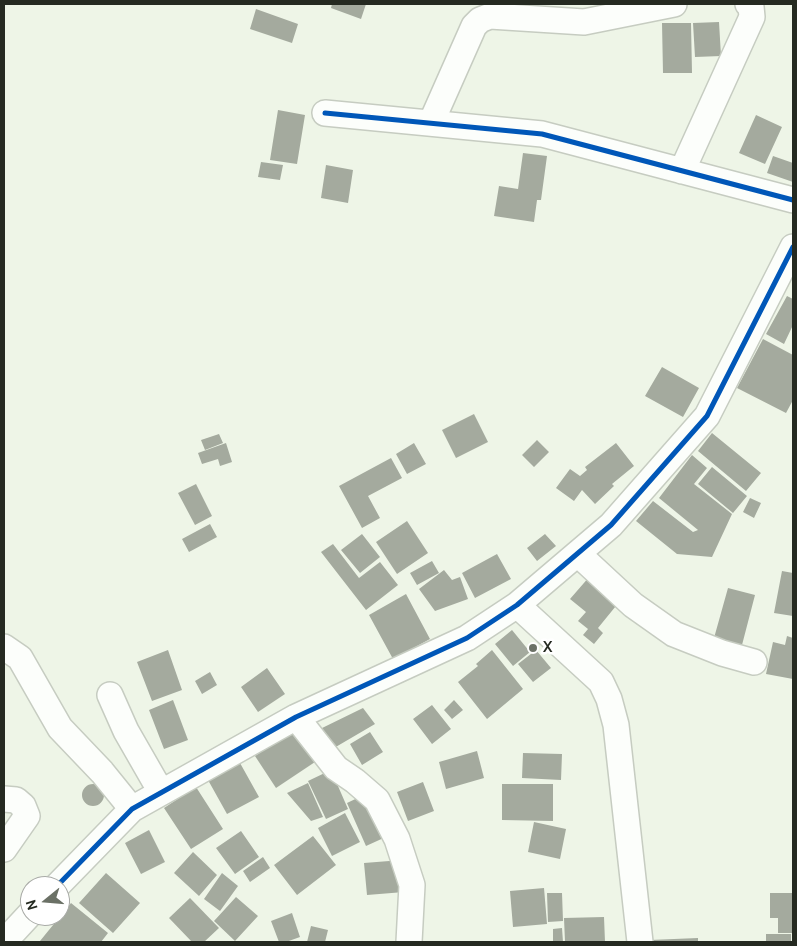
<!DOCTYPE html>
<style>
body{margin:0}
#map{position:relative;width:797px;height:946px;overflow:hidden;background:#eef5e7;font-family:Cabin,sans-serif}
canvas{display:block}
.frame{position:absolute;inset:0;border:5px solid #252a21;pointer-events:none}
.north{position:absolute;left:20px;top:876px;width:50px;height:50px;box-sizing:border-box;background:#fff;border:1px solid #a8aaa6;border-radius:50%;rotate:253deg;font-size:14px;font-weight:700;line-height:20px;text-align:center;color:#252a21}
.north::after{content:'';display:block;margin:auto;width:18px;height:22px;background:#6b7166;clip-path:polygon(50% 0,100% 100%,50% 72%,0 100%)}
</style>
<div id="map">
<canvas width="797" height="946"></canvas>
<div class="frame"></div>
<div class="north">N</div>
</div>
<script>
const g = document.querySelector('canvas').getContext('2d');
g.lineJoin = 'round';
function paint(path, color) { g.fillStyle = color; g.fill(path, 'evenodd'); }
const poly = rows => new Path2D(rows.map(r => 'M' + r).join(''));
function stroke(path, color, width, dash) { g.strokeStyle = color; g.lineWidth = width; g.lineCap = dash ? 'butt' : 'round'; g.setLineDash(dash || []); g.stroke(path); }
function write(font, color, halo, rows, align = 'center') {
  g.font = font + ' Cabin,sans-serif'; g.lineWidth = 5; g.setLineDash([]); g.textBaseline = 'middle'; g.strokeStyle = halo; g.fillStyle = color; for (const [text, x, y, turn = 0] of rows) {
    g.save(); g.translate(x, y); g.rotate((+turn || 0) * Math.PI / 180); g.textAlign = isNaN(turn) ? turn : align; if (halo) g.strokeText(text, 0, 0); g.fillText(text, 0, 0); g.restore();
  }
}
const building = poly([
 [332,4,366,4,361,19,331,8],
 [256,9,298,24,292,43,250,29],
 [719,22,721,56,695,57,693,23],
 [662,23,691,23,692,73,663,73],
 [278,110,305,115,297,164,270,160],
 [756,115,782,127,765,164,739,153],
 [523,153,547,156,541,200,537,200,534,222,494,216,499,186,518,189],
 [773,156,793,163,793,182,767,173],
 [261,162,283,165,280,180,258,177],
 [326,165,353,170,348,203,321,198],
 [787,296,793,299,793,325,784,344,766,334],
 [763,339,793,355,793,400,786,413,737,388],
 [662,367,699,388,683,417,645,396],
 [474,414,488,442,456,458,442,430],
 [712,433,761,473,746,491,698,451],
 [219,434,223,443,205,450,201,440],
 [537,440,549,452,534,467,522,455],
 [226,443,232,462,220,466,218,459,202,464,198,453],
 [414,443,426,464,407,474,396,454],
 [616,443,634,466,612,484,614,486,595,504,582,490,574,501,556,488,570,469,580,476,587,470,585,467],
 [692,455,707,468,694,484,732,514,712,557,677,554,636,521,653,501,693,532,698,530,659,498],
 [391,458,402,478,368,496,380,518,362,528,339,486],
 [712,467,747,496,733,513,698,484],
 [196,484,212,516,195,525,178,493],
 [750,498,761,503,754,518,743,512],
 [407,521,428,553,397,574,376,542],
 [210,524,217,537,189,552,182,539],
 [362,534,380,557,360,573,341,550],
 [545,534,556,546,537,561,527,548],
 [333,544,359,578,380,562,398,585,366,610,321,552],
 [497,554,511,579,475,598,462,573],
 [432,561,439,573,417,585,410,573],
 [444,570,452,580,460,577,468,599,435,611,419,589],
 [782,571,793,573,793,616,774,613],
 [590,576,620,601,598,628,603,633,594,644,583,635,588,629,578,621,586,612,570,599],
 [728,588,755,595,742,645,714,638],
 [406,594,430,639,393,659,369,615],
 [512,630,530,652,513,666,495,644],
 [787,636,793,638,793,679,766,674,773,642,785,645],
 [168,650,182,690,152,701,137,662],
 [492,650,523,689,487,719,458,682,478,666,476,664],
 [536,650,551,668,533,682,518,664],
 [267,668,285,694,258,712,241,687],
 [210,672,217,685,202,694,195,681],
 [173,700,188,740,164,749,149,710],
 [454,700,463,710,452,719,444,710],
 [432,705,451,729,432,744,413,719],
 [363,708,375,724,334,748,318,730],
 [294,730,315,762,276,788,255,756],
 [370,732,383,752,362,765,350,744],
 [477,751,484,778,446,789,439,762],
 [523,753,562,754,561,780,522,778],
 [240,763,259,797,227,814,208,780],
 [331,770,348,809,326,819,308,781],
 [423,782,434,811,408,821,397,792],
 [308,783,323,817,311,821,287,793],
 [502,784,553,784,553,821,502,820],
 '82 795a11 11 0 1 1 22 0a11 11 0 1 1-22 0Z',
 [196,787,223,829,191,849,164,808],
 [368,793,388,836,366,846,347,803],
 [345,813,360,842,332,856,318,828],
 [534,822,566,829,560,859,528,852],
 [149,830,165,862,141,874,125,843],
 [241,831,259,857,235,874,216,848],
 [313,836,336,865,297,895,274,865],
 [193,852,217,875,199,896,174,873],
 [263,857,270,868,250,882,243,871],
 [402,860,404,892,367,895,364,863],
 [106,873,140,903,113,933,79,903],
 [222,873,238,886,220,911,204,899],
 [544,888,547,924,513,927,510,891],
 [547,893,562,893,563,921,548,922],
 [770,893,793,893,793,933,778,933,778,918,770,918],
 [236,897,258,916,235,941,214,921],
 [190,898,219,928,204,942,192,942,169,918],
 [71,903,108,933,101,942,42,942,40,941],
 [292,913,300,937,286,942,279,942,271,921],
 [604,917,605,942,565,942,564,918],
 [311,926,328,930,325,942,307,942],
 [562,928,563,942,553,942,553,929],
 [766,934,791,934,791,942,766,942],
 [698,938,698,942,650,942,650,940]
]);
const minor = poly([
 [325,113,542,134,793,200],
 [431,123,474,26,480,20,490,16,584,22,674,4],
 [682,171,752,17,751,7,748,4],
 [578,554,633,605,674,634,722,653,754,662],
 [517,605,601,682,609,699,616,725,640,942],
 [4,647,20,658,60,728,102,772,132,809],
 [110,695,126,731,161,792],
 [296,717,336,768,355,781,377,800,397,839,412,885,409,942],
 [4,799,16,800,23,806,27,816,4,849],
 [57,886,132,809,296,717,467,638,517,605,611,525,707,416,793,247],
 [4,942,30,914]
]);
const cycleway = poly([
 [325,113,542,134,793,200],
 [57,886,132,809,296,717,467,638,517,605,611,525,707,416,793,247]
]);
const markers = [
 [533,648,5,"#6b7166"]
];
const poiNames = [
 ["X",543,648]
];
paint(building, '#a4aa9e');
stroke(minor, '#c6ccc1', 28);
stroke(minor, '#fcfefb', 25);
stroke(cycleway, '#0057b8', 5);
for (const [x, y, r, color] of markers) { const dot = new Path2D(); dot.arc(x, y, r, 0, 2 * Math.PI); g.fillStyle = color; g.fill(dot); stroke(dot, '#fff', 2); }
write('bold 15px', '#252a21', '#fff', poiNames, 'left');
</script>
